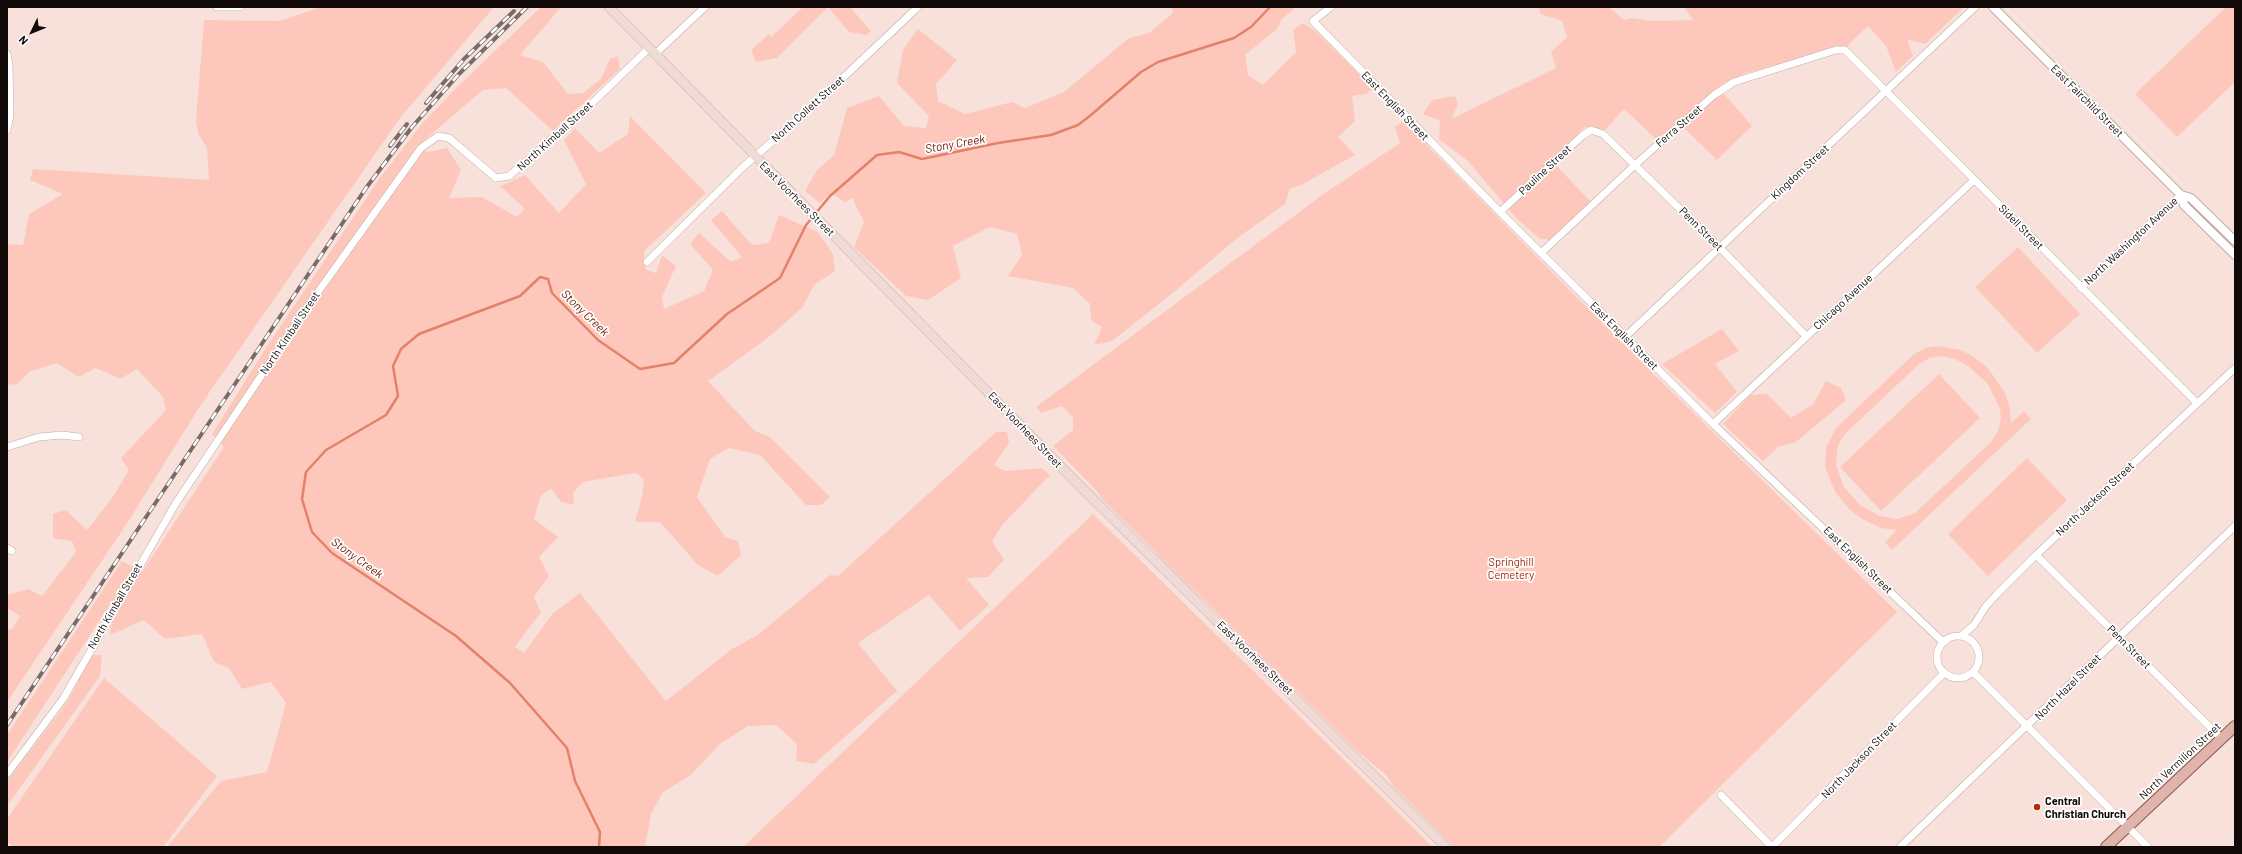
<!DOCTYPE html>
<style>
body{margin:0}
#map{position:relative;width:2242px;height:854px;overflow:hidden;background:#f8e1db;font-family:Barlow,sans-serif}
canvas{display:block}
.frame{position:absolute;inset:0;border:8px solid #110a09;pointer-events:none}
.north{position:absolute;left:12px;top:12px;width:40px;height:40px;-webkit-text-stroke:3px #fff;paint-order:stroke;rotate:227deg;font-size:11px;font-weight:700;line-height:16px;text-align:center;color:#110a09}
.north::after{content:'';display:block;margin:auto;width:14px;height:18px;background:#110a09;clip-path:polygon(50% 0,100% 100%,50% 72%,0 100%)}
</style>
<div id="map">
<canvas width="2242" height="854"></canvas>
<div class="frame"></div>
<div class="north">N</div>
</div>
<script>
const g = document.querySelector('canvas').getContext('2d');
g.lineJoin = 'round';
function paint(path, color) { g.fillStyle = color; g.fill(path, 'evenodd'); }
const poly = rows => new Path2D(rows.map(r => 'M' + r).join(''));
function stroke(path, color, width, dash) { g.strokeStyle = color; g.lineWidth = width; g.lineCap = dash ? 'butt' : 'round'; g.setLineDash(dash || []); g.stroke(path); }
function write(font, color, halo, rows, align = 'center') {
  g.font = font + ' Barlow,sans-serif'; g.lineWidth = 3.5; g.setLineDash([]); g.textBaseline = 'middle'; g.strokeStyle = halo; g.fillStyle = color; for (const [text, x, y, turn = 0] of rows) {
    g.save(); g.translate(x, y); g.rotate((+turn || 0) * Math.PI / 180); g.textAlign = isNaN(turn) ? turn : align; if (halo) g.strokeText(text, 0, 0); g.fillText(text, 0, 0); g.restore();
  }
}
const green = poly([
 [320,7,494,7,400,118,202,403,126,525,7,702,7,630,12,629,20,616,7,608,7,595,28,589,42,596,76,552,72,541,53,538,53,514,66,510,87,530,112,498,129,470,121,458,166,410,163,397,137,369,120,379,96,368,78,377,57,363,29,372,17,384,7,385,7,244,23,245,29,214,63,194,30,180,33,169,209,180,207,148,198,133,196,120,204,20,280,21],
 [541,7,561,7,520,55,543,62,568,94,583,93,601,79,610,59,618,56,620,69,553,131,506,88,483,90,414,149,428,152,447,148,461,170,449,198,482,197,517,217,525,209,500,186,525,175,559,213,586,184,564,140,575,128,599,153,628,134,630,116,706,193,644,251,646,270,656,273,662,255,676,266,662,297,664,309,704,291,713,270,690,244,699,233,731,262,742,257,711,220,722,211,752,245,769,243,779,215,818,232,833,254,835,271,814,285,802,308,765,340,708,381,755,431,770,437,830,497,821,505,806,505,760,455,729,448,710,459,697,497,725,537,738,541,741,555,718,576,698,565,660,522,635,522,642,497,644,479,635,473,583,482,573,493,574,505,561,502,551,489,541,495,534,519,558,537,539,557,549,576,534,597,541,612,515,647,524,653,552,614,580,593,666,701,732,649,759,634,830,575,838,576,996,432,1007,432,1009,443,994,465,1006,471,1042,468,1050,475,1003,524,992,541,1004,560,988,577,966,578,989,605,960,631,929,595,858,643,897,691,814,764,796,761,797,744,776,725,748,726,720,744,691,775,663,792,651,814,645,847,167,847,221,781,267,772,286,703,271,682,242,689,229,668,214,662,202,634,165,639,144,620,110,635,113,600,7,762,7,735,122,561,142,572,224,447,212,434,266,348,379,179,422,124,455,89],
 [803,7,850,7,871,31,867,35,849,32,828,7,777,58,756,62,751,50,769,34,771,37],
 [1172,7,1296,7,1281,20,1277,29,1245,55,1248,75,1263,85,1296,52,1293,30,1303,23,1317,32,1373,88,1366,94,1352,96,1355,121,1338,137,1355,155,1301,185,1290,189,1285,204,1236,239,1174,292,1112,341,1094,345,1102,327,1091,320,1090,304,1073,288,1008,276,1022,255,1017,234,990,227,953,246,961,278,928,300,906,296,854,247,864,222,852,198,845,202,831,193,820,203,805,191,817,170,834,155,847,108,879,96,904,126,926,128,929,116,897,83,903,50,918,29,957,60,936,84,938,101,965,114,1012,102,1025,108,1064,92,1129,38,1149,33,1173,13],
 [1538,7,1609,7,1624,20,1632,18,1653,21,1693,20,1684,7,1961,7,1962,9,1925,44,1907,39,1913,56,1896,72,1886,46,1868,26,1845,48,1745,73,1719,88,1752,126,1717,160,1678,122,1657,140,1624,109,1605,130,1585,127,1551,160,1591,202,1552,240,1540,239,1516,218,1468,161,1439,139,1440,121,1423,114,1432,100,1455,96,1458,105,1451,119,1556,68,1551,52,1567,37,1562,21,1541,14],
 [2226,7,2235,7,2235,82,2177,137,2135,94],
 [1403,121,1621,342,1897,612,1659,847,1454,847,1394,787,1386,775,1356,750,1105,502,1096,490,1053,446,1073,430,1073,417,1062,406,1041,413,1036,407,1325,193,1400,143,1395,127],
 [2018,247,2080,314,2037,353,1975,287],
 [1722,329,1739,351,1715,364,1737,392,1715,413,1662,364],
 [1938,346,1961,350,1974,357,1988,368,2005,393,2010,409,2011,423,2024,411,2031,419,1892,550,1885,542,1897,530,1881,528,1862,519,1849,509,1835,492,1825,467,1826,448,1836,428,1913,355,1925,348],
 [1942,356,1955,359,1968,366,1988,384,2000,409,2001,419,1998,431,1991,442,1915,513,1898,519,1879,516,1860,505,1844,487,1836,465,1838,445,1845,434,1918,365,1929,358],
 [1939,374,1980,418,1881,511,1840,467],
 [1826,381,1841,388,1846,400,1796,442,1778,447,1763,461,1723,424,1750,395,1767,394,1791,418,1813,404],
 [2027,458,2067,500,1988,576,1948,534],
 [1093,514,1433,847,743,847,869,727],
 [91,655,102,655,100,676,7,806,7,781,68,701],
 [104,678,217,776,163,847,14,847,7,842,7,819]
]);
const stream = poly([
 [599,847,600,832,575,781,567,748,510,683,456,636,332,553,312,532,302,499,306,472,326,450,386,415,398,396,393,366,401,349,419,334,520,296,540,277,548,279,552,293,598,340,640,369,674,363,727,314,780,278,806,225,830,196,877,155,899,152,922,159,998,143,1051,135,1078,125,1091,115,1141,72,1158,62,1234,38,1251,27,1270,7]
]);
const minor = poly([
 [217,7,240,7],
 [1331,7,1313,21,1500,212,1713,424,1943,642],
 [7,54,9,65,10,115,7,130],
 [655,54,705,7],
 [1500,212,1582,136,1591,130,1603,134,1719,247,1806,336],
 [1541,253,1636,164,1714,95,1734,82,1836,50,1845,50,2197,403],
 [647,262,744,166,811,108,918,7],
 [2081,288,2181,195],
 [1625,337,1975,7],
 [1713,424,1974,180],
 [7,447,39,437,62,435,79,437],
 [7,548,12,551],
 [2036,555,2222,739],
 '1937 657a21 21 0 1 1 42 0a21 21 0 1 1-42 0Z',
 [1961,636,1974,625,1986,606,1997,594,2036,555,2235,368],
 [1974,673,2148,847],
 [7,774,63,699,176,503,308,306,421,148,438,136,449,138,496,178,509,176,584,111,649,48],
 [1721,795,1772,847],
 [1772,847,1944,673],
 [1900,847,2235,526]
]);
const tertiary = poly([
 [1993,7,2181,195,2191,198,2235,241],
 [2181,195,2184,205,2235,255]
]);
const secondary = poly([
 [609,7,1086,492,1446,847]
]);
const primary = poly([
 [2106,847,2235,726]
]);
const rail = poly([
 [426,103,464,59,514,11],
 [390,146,407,124],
 [7,725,366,188,412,127,459,74,527,7]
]);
const markers = [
 [2037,807,4,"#b62b09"]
];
const streetNames = [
 ["East Fairchild Street",2087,101,45],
 ["East English Street",1395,106,46],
 ["North Collett Street",808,109,-42],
 ["Ferra Street",1679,126,-41],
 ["North Kimball Street",555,136,-42],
 ["Pauline Street",1545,170,-43],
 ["Kingdom Street",1800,172,-43],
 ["East Voorhees Street",797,199,45],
 ["Sidell Street",2021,227,45],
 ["Penn Street",1701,229,45],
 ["North Washington Avenue",2131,241,-43],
 ["Chicago Avenue",1843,302,-43],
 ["North Kimball Street",290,333,-56],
 ["East English Street",1624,336,45],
 ["East Voorhees Street",1025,430,46],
 ["North Jackson Street",2095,499,-43],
 ["East English Street",1858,560,44],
 ["North Kimball Street",115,606,-60],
 ["Penn Street",2129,647,45],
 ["East Voorhees Street",1255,658,44],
 ["North Hazel Street",2068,687,-45],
 ["North Jackson Street",1859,760,-46],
 ["North Vermilion Street",2180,761,-43]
];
const parkNames = [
 ["Springhill",1511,562],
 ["Cemetery",1511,575]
];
const poiNames = [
 ["Central",2045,801],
 ["Christian Church",2045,814]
];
const waterNames = [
 ["Stony Creek",955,144,-10],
 ["Stony Creek",585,313,44],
 ["Stony Creek",357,558,36]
];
paint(green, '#fdc8bb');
stroke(stream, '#e4816b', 2.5);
stroke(minor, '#c2aca6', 8);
stroke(tertiary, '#c2aca6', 10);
stroke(secondary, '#c2aca6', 10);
stroke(primary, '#8b584d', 12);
stroke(minor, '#fff', 7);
stroke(tertiary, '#fff', 8);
stroke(secondary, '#f0dad5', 9);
stroke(primary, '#e0b4aa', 10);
stroke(rail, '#796b68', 4);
stroke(rail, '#fff', 2.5, [8]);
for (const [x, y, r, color] of markers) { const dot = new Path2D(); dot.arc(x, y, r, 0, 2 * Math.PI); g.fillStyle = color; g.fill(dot); stroke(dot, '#fff', 1.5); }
write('11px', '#110a09', '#fff', streetNames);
write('11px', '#9c260c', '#fff', parkNames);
write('bold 11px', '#110a09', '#fff', poiNames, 'left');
write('italic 12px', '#711805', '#fff', waterNames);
</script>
